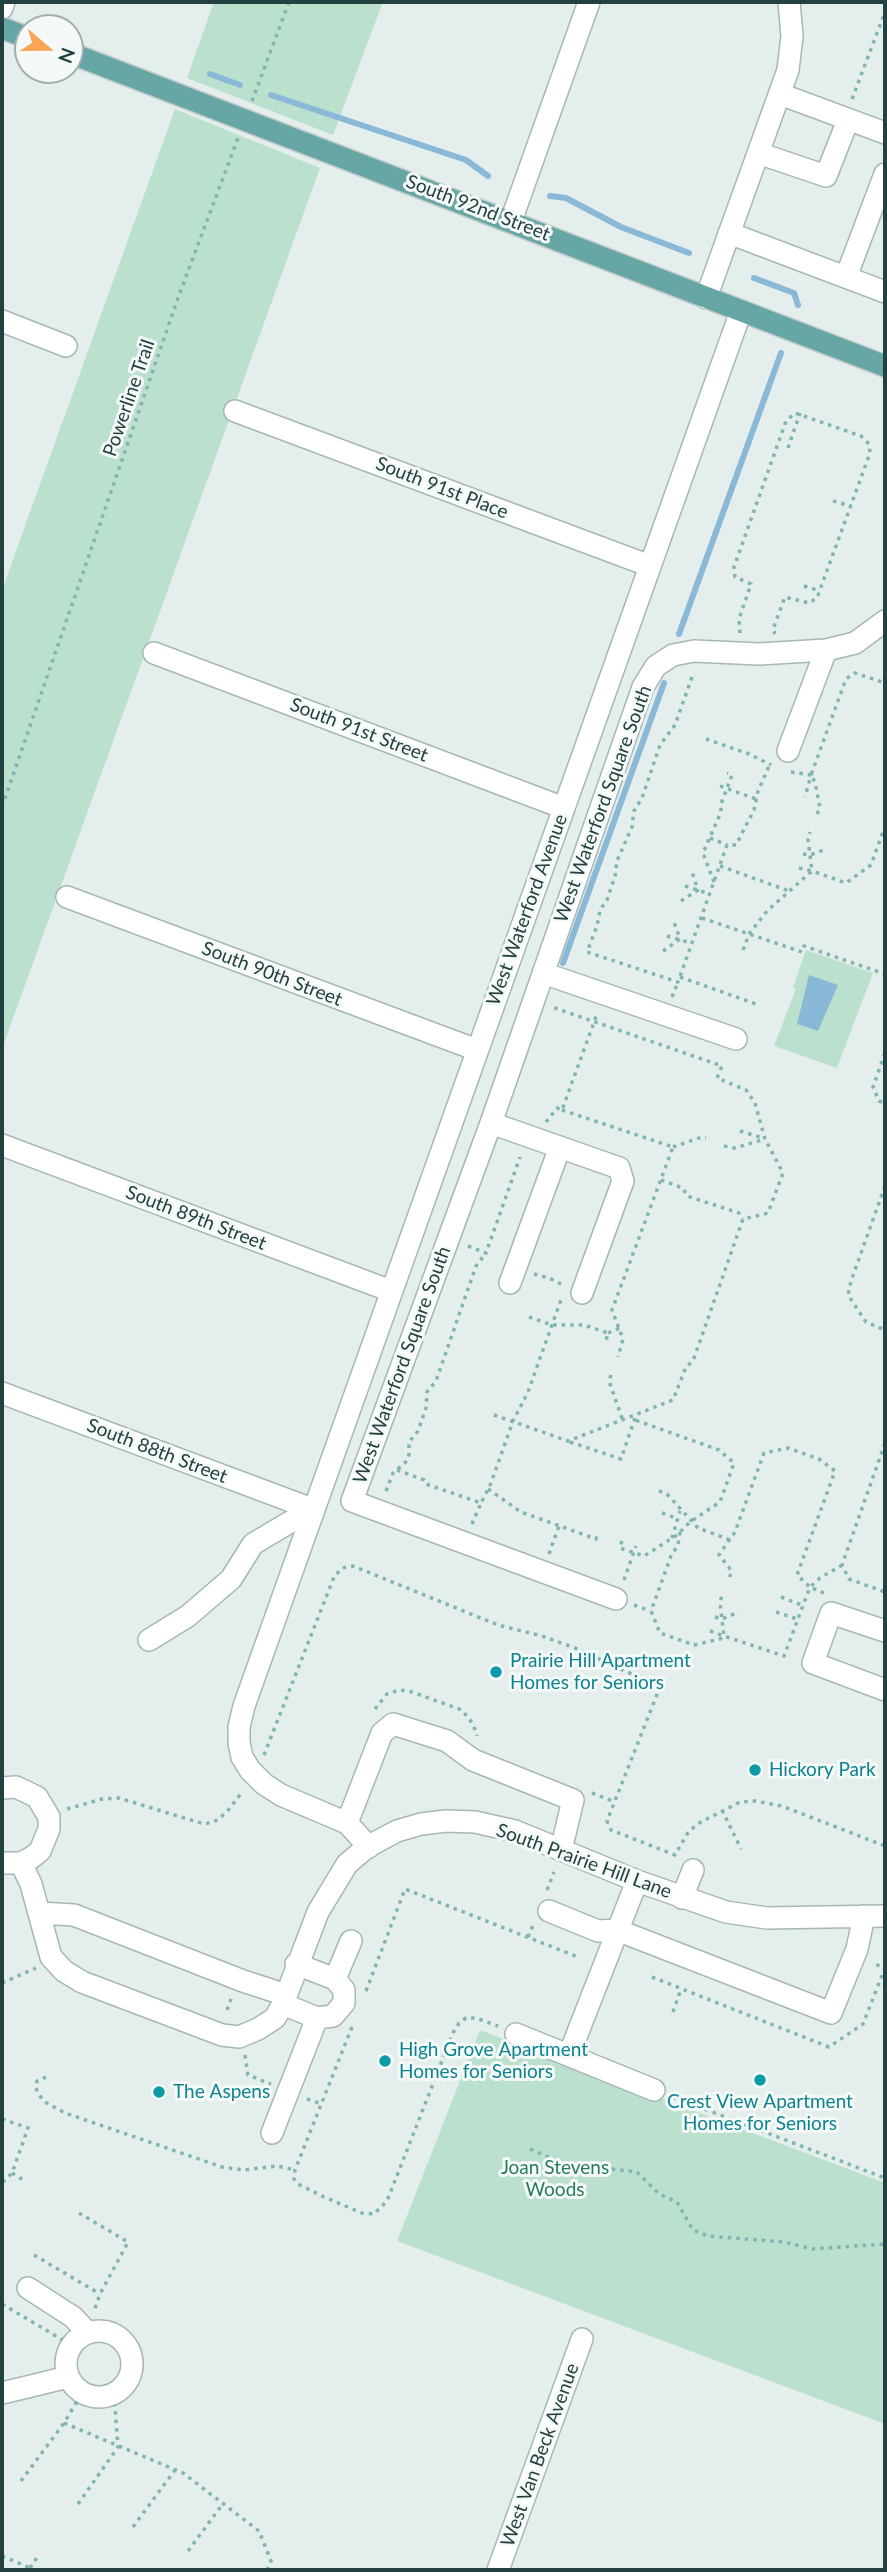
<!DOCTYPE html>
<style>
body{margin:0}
#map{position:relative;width:887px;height:2572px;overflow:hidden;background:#e4eeec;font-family:Lato,sans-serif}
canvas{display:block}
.frame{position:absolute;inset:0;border:4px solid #224140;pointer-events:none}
.north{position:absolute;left:14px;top:14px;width:70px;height:70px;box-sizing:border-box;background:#f5faf9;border:2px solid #a1b0af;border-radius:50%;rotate:110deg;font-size:19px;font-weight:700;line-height:28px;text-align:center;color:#224140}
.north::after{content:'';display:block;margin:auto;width:24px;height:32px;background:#faa456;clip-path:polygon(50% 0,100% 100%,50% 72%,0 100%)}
</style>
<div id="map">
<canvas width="887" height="2572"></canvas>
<div class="frame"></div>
<div class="north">N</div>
</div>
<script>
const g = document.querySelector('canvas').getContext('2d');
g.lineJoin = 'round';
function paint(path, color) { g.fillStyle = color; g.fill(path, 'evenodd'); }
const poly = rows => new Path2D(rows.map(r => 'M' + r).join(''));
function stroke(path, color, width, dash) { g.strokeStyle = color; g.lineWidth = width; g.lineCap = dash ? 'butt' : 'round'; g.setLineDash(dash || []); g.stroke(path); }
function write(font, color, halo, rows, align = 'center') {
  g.font = font + ' Lato,sans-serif'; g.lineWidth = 6; g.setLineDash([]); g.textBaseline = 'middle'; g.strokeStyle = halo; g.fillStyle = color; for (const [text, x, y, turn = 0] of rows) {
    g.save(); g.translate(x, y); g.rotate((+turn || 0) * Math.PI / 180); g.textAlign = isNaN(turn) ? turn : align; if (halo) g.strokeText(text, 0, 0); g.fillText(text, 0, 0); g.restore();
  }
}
const green = poly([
 [214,2,383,2,333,135,187,78],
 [175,109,320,168,2,1049,2,590],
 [806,950,873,973,837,1068,774,1046,796,989,793,987],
 [480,2030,885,2183,885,2424,397,2241]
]);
const water = poly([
 [809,975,838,985,818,1031,797,1024]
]);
const stream = poly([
 [210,74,240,85],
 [271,95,466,160,488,176],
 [550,196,566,198,621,227,689,253],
 [754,278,794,293,798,305],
 [679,634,781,353],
 [563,963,664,683]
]);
const path = poly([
 [852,99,885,12],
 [252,101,289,2],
 [788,448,800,413],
 [833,501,851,506],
 [804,586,820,591],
 [740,633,739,619,751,584,735,577,734,567,786,421,795,413,861,436,869,444,870,453,817,598,809,603,785,597,773,629,775,634],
 [692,677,675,725,660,745,642,798,634,811,632,827,617,861,615,876,607,900,600,910,597,926,587,952,678,982,727,845,736,845,754,810,758,791,770,764],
 [706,739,749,754,771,765],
 [791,772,811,775,805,797],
 [720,786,756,799],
 [2,807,178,298,238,138],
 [817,814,820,808,815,782,811,775,846,679,855,673,885,683],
 [710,838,727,845],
 [803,854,810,855,826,849],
 [720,866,789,891],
 [799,868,812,871,808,839,810,832],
 [714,882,703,853,721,812,721,804,732,775,727,773],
 [685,886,710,894],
 [681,901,698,890,692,872],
 [702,918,802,952,804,946,885,974],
 [667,936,691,943],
 [743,950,749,934,767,911,812,871,846,883,871,865,885,826],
 [663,951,680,939,674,922],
 [680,977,756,1004],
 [672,997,678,982],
 [885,1053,873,1087,879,1101,885,1103],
 [562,1110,673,1147,612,1310,623,1339,618,1357],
 [546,1122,557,1108,562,1110,597,1014],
 [740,1131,763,1138],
 [724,1146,735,1148,765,1139],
 [673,1147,702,1137,706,1138],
 [661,1180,683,1188,687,1196,739,1213,743,1219],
 [885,1186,851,1281,848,1295,866,1322,885,1330],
 [468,1246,486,1253,520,1157],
 [534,1274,549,1278,563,1285],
 [529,1317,552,1325,584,1325,608,1333,606,1341],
 [608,1333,620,1328],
 [611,1375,609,1381,623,1421],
 [885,1407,885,1413],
 [494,1415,568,1441,673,1400,686,1367,693,1361,743,1219,768,1213,783,1173,765,1139,755,1103,746,1090,717,1078,722,1066,552,1007],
 [570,1442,621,1459,635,1418],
 [885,1443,842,1565,849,1579,885,1592],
 [397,1470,424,1480,426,1484,481,1503,491,1483,513,1421,528,1392,562,1297],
 [488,1489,521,1512,596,1539,598,1533],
 [386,1491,393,1473,407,1461,409,1455,409,1442,418,1431,426,1408,427,1392,436,1381,476,1266,486,1253],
 [659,1491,667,1494,698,1528,730,1540],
 [662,1513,676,1518],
 [472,1524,481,1503],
 [680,1532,678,1545,671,1556,651,1611,660,1633,694,1645,720,1639,724,1636,784,1656,810,1587,797,1575,835,1471,819,1459,788,1448,764,1453,735,1532,719,1555,731,1570,730,1577],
 [672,1538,680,1511],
 [622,1541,620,1548,644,1556,677,1535,690,1522,720,1502,734,1463,719,1450,635,1420],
 [549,1554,559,1526],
 [624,1580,636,1546],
 [824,1593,810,1587,820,1578,842,1565],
 [781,1597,802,1605],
 [634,1605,650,1611],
 [776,1612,797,1619],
 [715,1617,722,1619,739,1612],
 [710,1631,724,1636,720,1603,722,1595],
 [375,1709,387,1694,399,1690,409,1691,462,1710,473,1724,477,1736],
 [264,1755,334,1577,342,1568,353,1566,498,1625,542,1636,575,1648,660,1687,607,1821,611,1830,675,1855,687,1834,697,1824,740,1802,755,1801,782,1806,885,1846],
 [592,1793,615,1802],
 [67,1809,102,1799,119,1798,204,1824,214,1822,226,1813,243,1791],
 [722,1810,741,1849],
 [547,1890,554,1872],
 [528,1937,534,1923],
 [652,1977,829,2047,863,2024,885,1968,872,1963],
 [2,1983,36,1968],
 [366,1991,405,1889,578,1957],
 [227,2010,231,1999],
 [673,2012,681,1989],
 [352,2027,295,2170,294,2179,298,2184,324,2197,362,2213,374,2214,387,2201,453,2033,459,2023,466,2018,476,2018,498,2026],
 [245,2055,248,2075,271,2084],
 [46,2077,37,2081,36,2088,39,2095,45,2102,65,2113,222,2167,244,2170,277,2166,295,2170],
 [673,2097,885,2178],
 [307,2099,322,2104],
 [2,2119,28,2128,12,2173,2,2183],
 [530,2149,562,2163,637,2172,659,2194,677,2202,693,2230,708,2236,784,2242,812,2249,885,2244],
 [12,2173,25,2181],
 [79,2213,128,2242,100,2294,94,2311],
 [34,2255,100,2294],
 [2,2304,66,2342],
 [64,2423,183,2473,259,2531,271,2561,267,2570],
 [21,2481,64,2423,82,2393],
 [78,2504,118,2447,114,2394],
 [133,2527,175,2470],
 [188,2551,222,2505],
 [2,2556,35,2570],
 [30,2568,38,2556]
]);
const minor = poly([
 [2,8,4,2],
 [780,94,885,133],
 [758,153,826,176,848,120],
 [511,221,589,2],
 [729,233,885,292],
 [846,277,885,174],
 [706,298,788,70,792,36,789,2],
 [2,321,66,346],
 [235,411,650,566],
 [154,653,564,808],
 [788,751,826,650],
 [67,897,477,1050],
 [543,973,736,1039],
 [491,1123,619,1168,623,1181,582,1293],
 [2,1145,391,1291],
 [510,1283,560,1147],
 [2,1393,312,1509],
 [616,1599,352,1501,491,1123,643,687,656,666,673,655,694,651,759,654,826,650,855,643,885,621],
 [885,1631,831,1613,813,1663,885,1690],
 [149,1640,188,1616,231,1579,253,1544,312,1509],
 [2,1788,16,1787,37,1797,49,1817,49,1829,40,1851,31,1858,21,1863,2,1863],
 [347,1823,281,1795,264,1784,250,1770,242,1757,239,1743,239,1727,244,1706,741,311],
 [369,1847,347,1823,382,1733,393,1724,447,1741,473,1760,573,1800,561,1850],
 [21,1863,31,1884,51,1957,64,1971,82,1982,222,2035,239,2037,258,2029,275,2018,283,2004,318,1912,347,1864,367,1847,397,1831,421,1824,446,1821,475,1822,515,1831,637,1881,726,1912,767,1918,885,1916],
 [682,1898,693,1870],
 [549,1911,598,1931,617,1930,831,2013,857,1949,864,1916],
 [39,1913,74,1915,243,1981,286,1995],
 [335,1979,351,1941],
 [283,2004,317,2018,333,2016,344,2003,344,1990,335,1979,296,1964],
 [516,2034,654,2090],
 [569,2055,637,1881],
 [272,2133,317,2018],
 [28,2288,73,2317,88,2333],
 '66 2364a33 33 0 1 1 66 0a33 33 0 1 1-66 0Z',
 [2,2393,68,2377],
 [498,2570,582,2339]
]);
const major = poly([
 [2,28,28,38],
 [70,53,885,366]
]);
const markers = [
 [496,1672,7,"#0f9aa8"],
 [755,1770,7,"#0f9aa8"],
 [385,2061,7,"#0f9aa8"],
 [760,2080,7,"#0f9aa8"],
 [159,2092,7,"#0f9aa8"]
];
const streetNames = [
 ["South 92nd Street",478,208,21],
 ["Powerline Trail",129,398,-71],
 ["South 91st Place",442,488,21],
 ["South 91st Street",359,730,21],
 ["West Waterford Square South",603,804,-70],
 ["West Waterford Avenue",527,910,-70],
 ["South 90th Street",272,974,21],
 ["South 89th Street",196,1218,21],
 ["West Waterford Square South",402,1365,-70],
 ["South 88th Street",157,1451,21],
 ["South Prairie Hill Lane",584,1861,20],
 ["West Van Beck Avenue",540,2455,-70]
];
const cultureNames = [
 ["Prairie Hill Apartment",510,1661],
 ["Homes for Seniors",510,1683],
 ["Hickory Park",769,1770],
 ["High Grove Apartment",399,2050],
 ["Homes for Seniors",399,2072],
 ["The Aspens",173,2092],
 ["Crest View Apartment",760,2102,"center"],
 ["Homes for Seniors",760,2124,"center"]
];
const parkNames = [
 ["Joan Stevens",555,2168],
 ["Woods",555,2190]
];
paint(green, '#bce0ce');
paint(water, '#89b9d6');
stroke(stream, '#89b9d6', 6);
stroke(minor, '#a6b7b5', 24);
stroke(major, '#c1caca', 24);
stroke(path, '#82b4b0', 3.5, [3.5, 5]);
stroke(minor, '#fff', 21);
stroke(major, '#66a6a5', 21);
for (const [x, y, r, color] of markers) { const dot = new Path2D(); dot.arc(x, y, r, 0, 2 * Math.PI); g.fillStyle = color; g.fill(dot); stroke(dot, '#f5faf9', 2.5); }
write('19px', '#224140', '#f5faf9', streetNames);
write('19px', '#0d838f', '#f5faf9', cultureNames, 'left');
write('19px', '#297b5c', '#f5faf9', parkNames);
</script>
